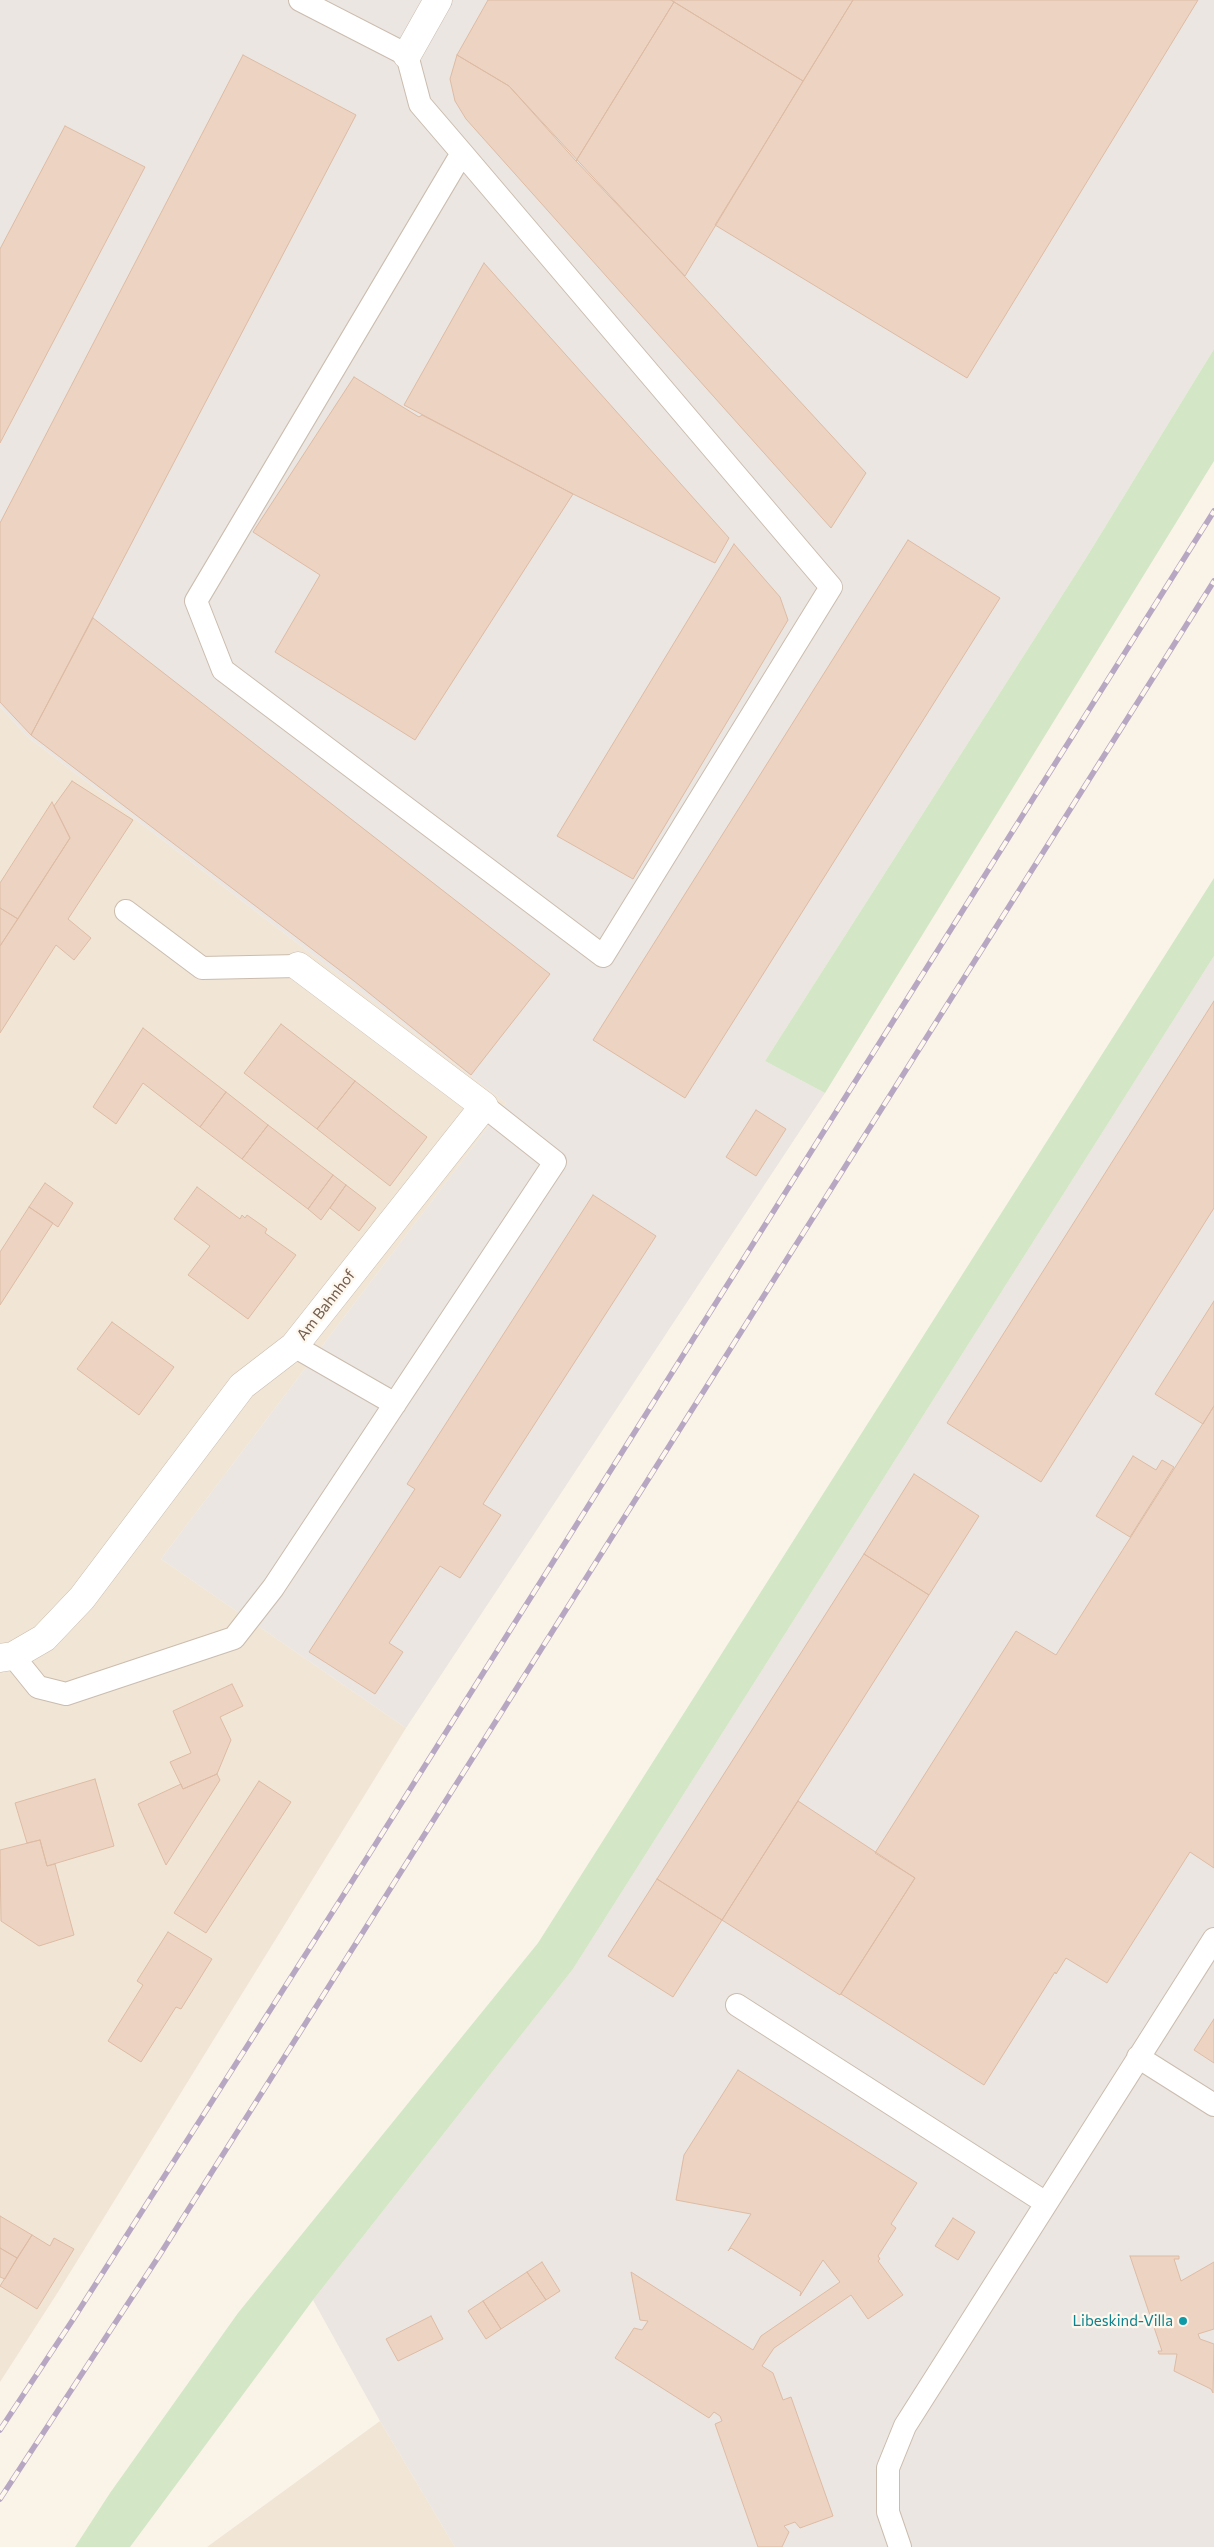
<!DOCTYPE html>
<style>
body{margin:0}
canvas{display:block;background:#faf3e7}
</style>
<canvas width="1214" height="2547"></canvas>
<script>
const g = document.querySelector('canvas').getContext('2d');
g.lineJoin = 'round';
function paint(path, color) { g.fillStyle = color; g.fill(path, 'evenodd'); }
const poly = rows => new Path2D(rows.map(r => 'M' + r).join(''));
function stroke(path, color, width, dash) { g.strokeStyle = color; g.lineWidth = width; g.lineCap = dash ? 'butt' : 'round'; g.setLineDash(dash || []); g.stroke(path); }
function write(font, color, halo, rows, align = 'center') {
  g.font = font + ' Commissioner,sans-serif'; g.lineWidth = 4.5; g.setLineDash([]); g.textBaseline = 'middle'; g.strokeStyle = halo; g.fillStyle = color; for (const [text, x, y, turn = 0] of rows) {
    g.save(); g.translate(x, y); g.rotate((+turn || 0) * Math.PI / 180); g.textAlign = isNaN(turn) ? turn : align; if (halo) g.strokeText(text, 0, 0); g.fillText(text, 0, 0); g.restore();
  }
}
const residential = poly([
 [0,707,28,737,506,1103,161,1559,406,1728,58,2292,0,2382],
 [380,2421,455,2547,207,2547]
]);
const industrial = poly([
 [0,0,1214,0,1214,349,1086,558,765,1061,825,1093,406,1728,161,1559,506,1103,28,737,0,707],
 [1214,956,1214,2547,455,2547,380,2421,313,2300,573,1969]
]);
const green = poly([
 [1214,349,1214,461,825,1093,765,1061,1086,558],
 [1214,878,1214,956,573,1969,313,2300,130,2547,75,2547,110,2493,238,2313,538,1943]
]);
const building = poly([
 [488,0,671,0,674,2,576,161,509,86,457,55,488,0],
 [671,0,853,0,803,81,671,0],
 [853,0,1198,0,967,378,715,225,853,0],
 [674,2,803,81,685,276,576,161,674,2],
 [243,55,356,115,31,735,0,702,0,523,243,55],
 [457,55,509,86,866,473,831,528,466,119,455,101,450,79,457,55],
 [65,126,145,167,0,443,0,249,65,126],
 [484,263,729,538,715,563,573,494,404,405,484,263],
 [354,377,419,417,422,415,573,494,415,740,275,652,320,575,253,532,354,377],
 [908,540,1000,598,685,1098,593,1040,908,540],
 [734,544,780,597,788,620,633,879,557,836,734,544],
 [93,618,550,974,471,1075,354,981,31,735,93,618],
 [72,781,133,820,68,919,91,938,74,960,56,945,0,1033,0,946,70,838,54,806,72,781],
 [52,802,70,838,18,919,0,908,0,883,52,802],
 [0,908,18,919,0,946,0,908],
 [1214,1001,1214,1208,1041,1482,947,1423,1214,1001],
 [281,1024,355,1081,317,1129,244,1073,281,1024],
 [143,1028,226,1092,200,1127,143,1083,116,1124,93,1107,143,1028],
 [355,1081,427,1137,390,1186,317,1129,355,1081],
 [226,1092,268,1125,242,1159,200,1127,226,1092],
 [756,1110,786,1129,756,1176,726,1157,756,1110],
 [268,1125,333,1175,308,1209,242,1159,268,1125],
 [333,1175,346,1185,321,1220,308,1209,333,1175],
 [45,1183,73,1203,58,1227,29,1207,45,1183],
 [346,1185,376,1208,359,1231,330,1208,346,1185],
 [197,1187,240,1219,242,1215,245,1218,247,1215,267,1229,265,1233,296,1255,248,1319,188,1275,210,1246,174,1219,197,1187],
 [593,1195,656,1236,483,1504,501,1515,460,1578,440,1566,389,1643,403,1652,375,1694,309,1652,415,1489,407,1484,593,1195],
 [29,1207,53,1223,0,1305,0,1252,29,1207],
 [1214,1301,1214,1406,1203,1424,1155,1394,1214,1301],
 [112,1322,174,1367,139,1415,77,1369,112,1322],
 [1214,1406,1214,1868,1190,1852,1107,1983,1066,1958,1056,1974,1055,1972,984,2085,841,1994,915,1878,875,1853,1016,1631,1056,1655,1214,1406],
 [1133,1456,1156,1470,1162,1460,1174,1467,1130,1537,1096,1516,1133,1456],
 [914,1474,979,1516,929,1595,864,1554,914,1474],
 [864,1554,929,1595,722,1920,657,1879,864,1554],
 [232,1684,243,1706,220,1717,231,1740,217,1774,183,1789,170,1762,191,1753,173,1711,232,1684],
 [217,1774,220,1780,166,1865,138,1804,181,1784,183,1789,217,1774],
 [95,1779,114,1846,47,1866,40,1840,27,1843,15,1803,95,1779],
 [259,1781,291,1802,206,1933,174,1913,259,1781],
 [798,1801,915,1878,840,1995,722,1920,798,1801],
 [40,1840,47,1866,55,1864,74,1935,39,1946,1,1921,0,1850,40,1840],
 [657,1879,722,1920,673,1997,608,1956,657,1879],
 [168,1932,212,1959,181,2009,176,2007,141,2062,108,2041,143,1985,137,1981,168,1932],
 [1214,2019,1214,2063,1194,2050,1214,2019],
 [738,2070,917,2183,891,2224,896,2228,878,2256,880,2259,878,2261,903,2295,868,2319,851,2295,774,2348,762,2366,773,2373,783,2400,791,2397,833,2516,800,2528,795,2522,784,2526,789,2532,782,2547,758,2547,715,2424,722,2421,720,2416,714,2412,709,2418,615,2358,634,2328,642,2330,648,2321,640,2320,631,2272,753,2350,761,2336,840,2282,823,2260,800,2296,801,2292,731,2248,728,2251,751,2214,676,2200,684,2155,738,2070],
 [0,2216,32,2235,17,2258,0,2248,0,2216],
 [953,2218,975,2232,958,2260,935,2246,953,2218],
 [32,2235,50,2246,54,2238,74,2249,37,2309,0,2286,32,2235],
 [0,2248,17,2258,5,2279,0,2277,0,2248],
 [1130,2256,1179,2256,1179,2259,1174,2259,1181,2281,1214,2262,1214,2329,1198,2334,1200,2339,1214,2344,1213,2393,1211,2389,1174,2371,1177,2354,1159,2354,1158,2351,1162,2351,1130,2256],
 [542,2262,560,2291,546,2300,527,2272,542,2262],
 [527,2272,546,2300,501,2329,483,2301,527,2272],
 [483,2301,501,2329,486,2339,468,2311,483,2301],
 [431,2316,443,2339,398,2361,386,2339,431,2316]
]);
const lane = poly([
 [300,0,407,55,420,104,462,153,831,587,603,956,223,670,196,601,462,153],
 [126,911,202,968,298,966],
 [294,1346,395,1404],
 [13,1656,38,1687,66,1694,234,1638,273,1588,555,1162,484,1106],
 [737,2005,1046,2203],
 [1138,2057,1214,2105],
 [900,2547,888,2512,888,2468,905,2426,1214,1939]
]);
const street = poly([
 [407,55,438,0],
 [0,1658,13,1656,44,1638,82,1598,242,1386,294,1346,484,1106,298,966]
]);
const rail = poly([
 [0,2430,74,2318,353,1880,1214,511],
 [0,2499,159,2256,1214,581]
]);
const markers = [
 [1183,2321,5,"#0f9aa8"]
];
const streetNames = [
 ["Am Bahnhof",326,1305,-52]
];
const cultureNames = [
 ["Libeskind-Villa",1173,2321]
];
paint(residential, '#f1e6d6');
paint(industrial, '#ebe6e1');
paint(green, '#d3e7c7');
paint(building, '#edd4c2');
stroke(building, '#debba4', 1);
stroke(lane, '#cbbcae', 24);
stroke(street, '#cbbcae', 29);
stroke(lane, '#fff', 22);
stroke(street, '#fff', 28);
stroke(rail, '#b7a7c3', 5.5);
stroke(rail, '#fdf7ed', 4, [11]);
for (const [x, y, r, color] of markers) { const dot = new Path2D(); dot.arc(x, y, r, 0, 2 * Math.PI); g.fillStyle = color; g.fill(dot); stroke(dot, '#fdf7ed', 2); }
write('15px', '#725c4e', '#fdf7ed', streetNames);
write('15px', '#0d838f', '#fdf7ed', cultureNames, 'right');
</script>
